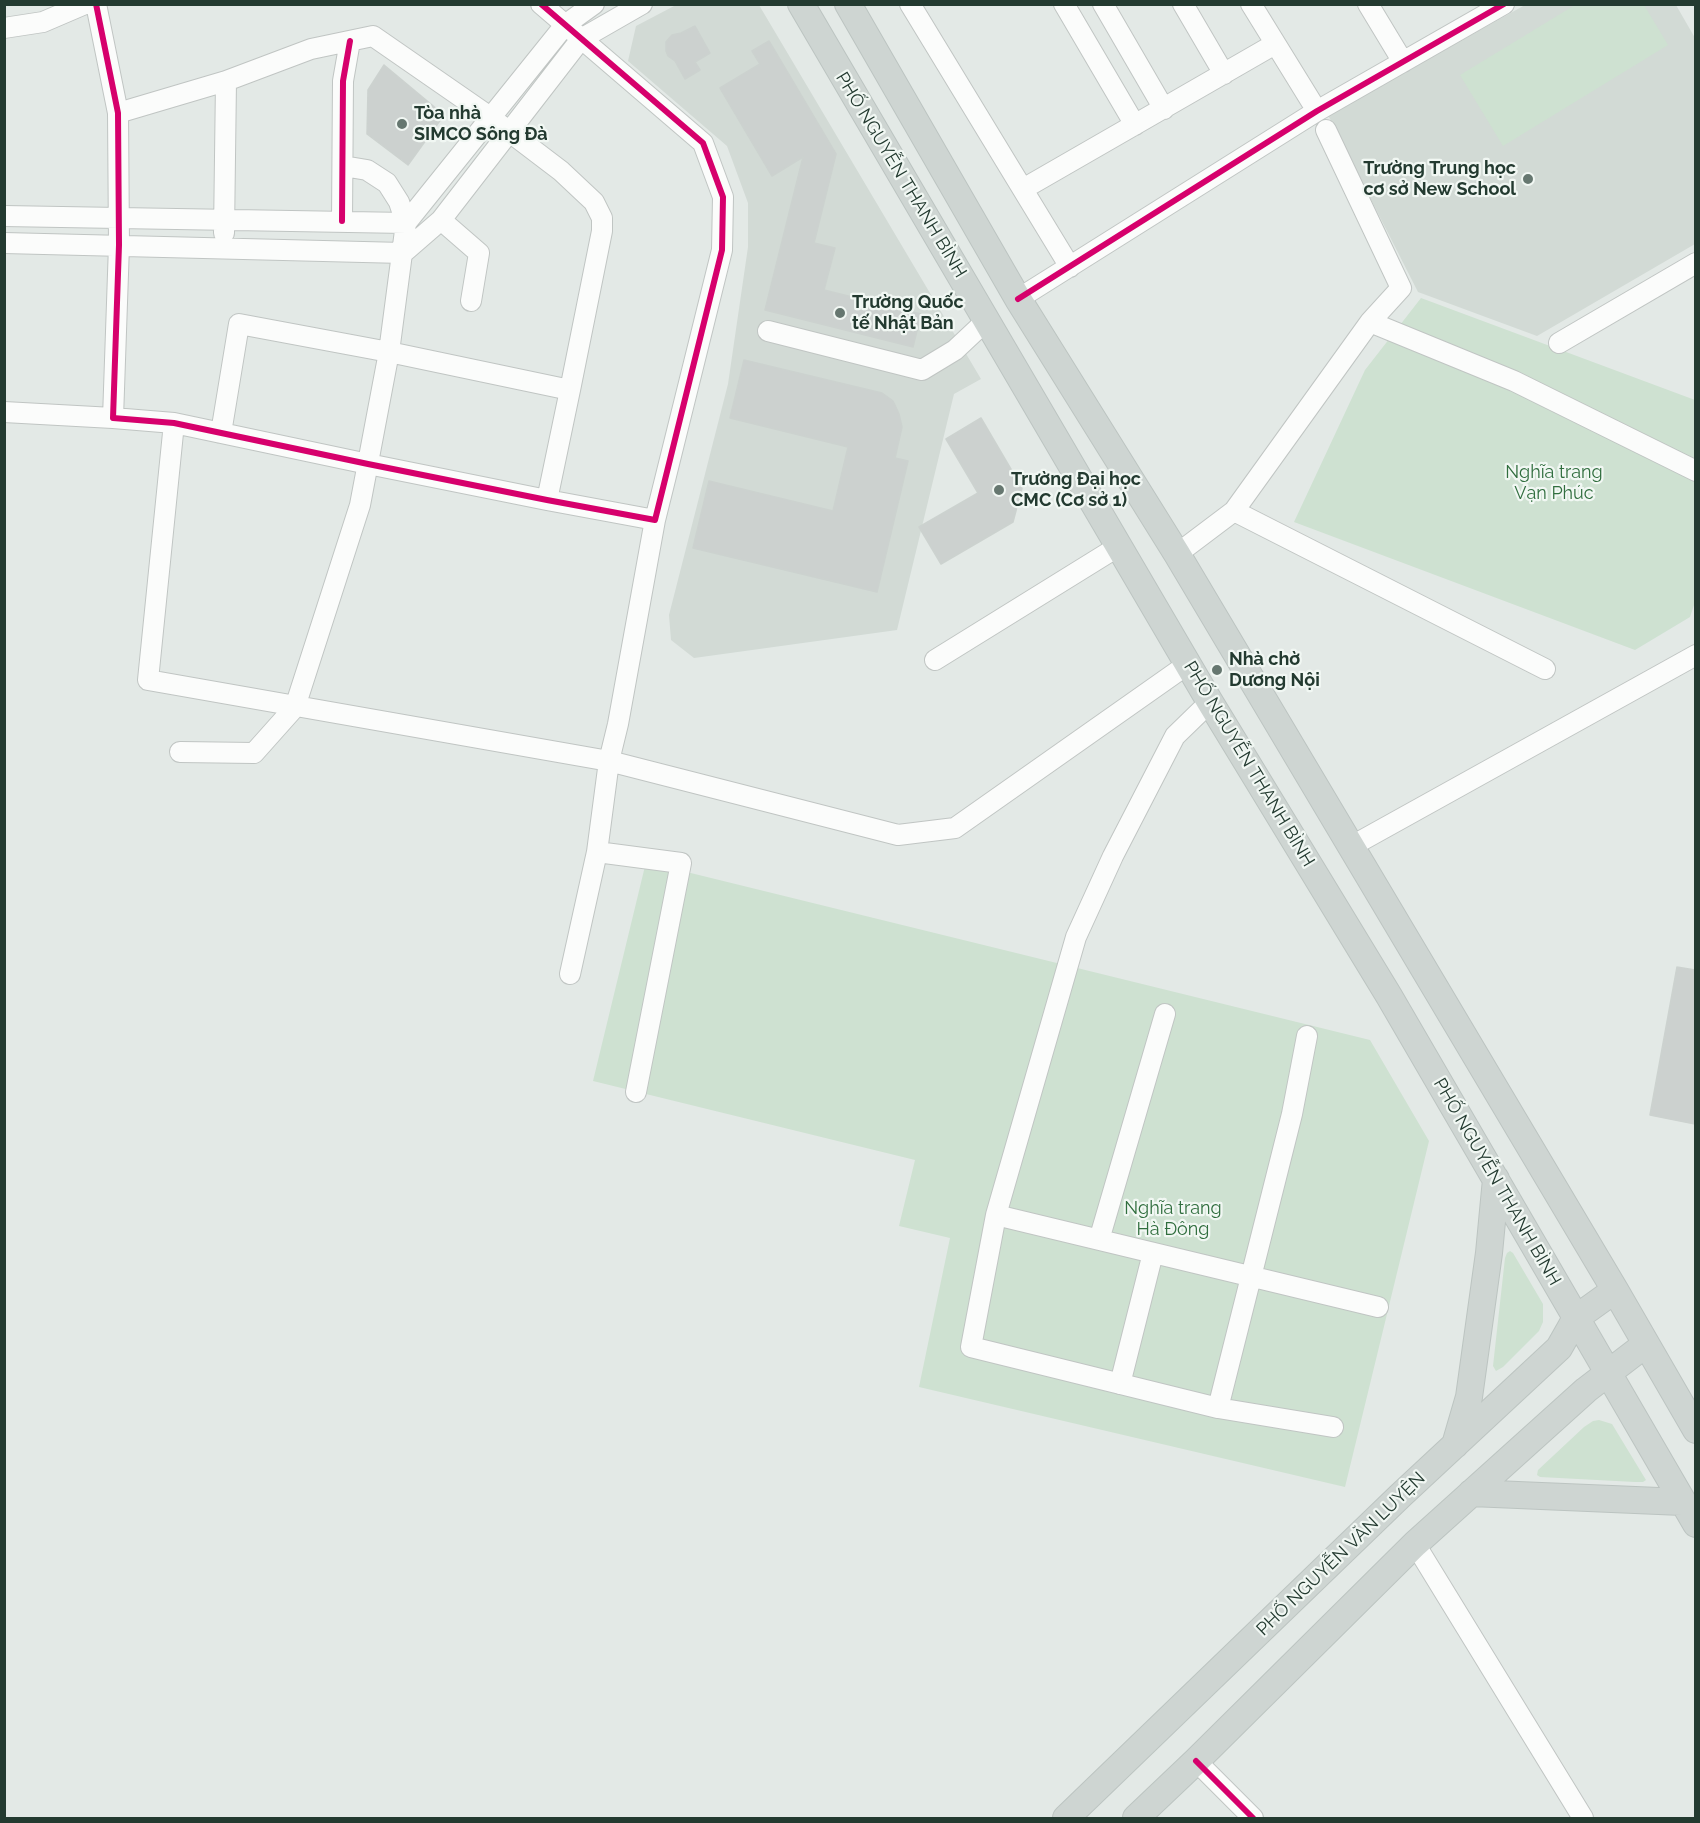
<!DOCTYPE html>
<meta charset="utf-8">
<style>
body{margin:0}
#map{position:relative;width:1700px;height:1823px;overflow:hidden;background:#e3e9e6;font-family:Raleway,sans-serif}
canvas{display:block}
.frame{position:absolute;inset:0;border:6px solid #233a30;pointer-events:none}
</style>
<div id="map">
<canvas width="1700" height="1823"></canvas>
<div class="frame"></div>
</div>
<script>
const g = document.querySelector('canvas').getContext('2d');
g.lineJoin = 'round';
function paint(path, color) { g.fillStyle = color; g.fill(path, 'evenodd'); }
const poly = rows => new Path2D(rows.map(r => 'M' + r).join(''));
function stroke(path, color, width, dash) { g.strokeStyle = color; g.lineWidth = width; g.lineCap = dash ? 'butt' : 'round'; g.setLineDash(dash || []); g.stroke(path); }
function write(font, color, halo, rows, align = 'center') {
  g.font = font + ' Raleway,sans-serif'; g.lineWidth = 4.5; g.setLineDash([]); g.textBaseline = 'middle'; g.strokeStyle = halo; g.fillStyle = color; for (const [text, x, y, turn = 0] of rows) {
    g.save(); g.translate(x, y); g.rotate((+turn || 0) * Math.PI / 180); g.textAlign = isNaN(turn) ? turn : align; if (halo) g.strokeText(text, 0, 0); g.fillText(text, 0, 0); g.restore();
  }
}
const built = poly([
 [676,5,759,5,981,379,954,394,897,630,694,658,671,640,669,615,728,384,748,247,748,203,727,146,628,61,636,26],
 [1525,5,1676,5,1695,38,1695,244,1537,336,1418,292,1328,115]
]);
const green = poly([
 [1575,5,1644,5,1668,45,1503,146,1460,75],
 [1421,298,1695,400,1695,602,1690,617,1635,650,1294,522,1365,370],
 [646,862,1370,1040,1429,1141,1345,1487,919,1387,950,1238,899,1226,915,1160,593,1081],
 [1510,1251,1513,1253,1543,1304,1543,1322,1539,1331,1503,1367,1496,1371,1493,1366,1505,1258,1507,1253],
 [1599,1420,1612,1424,1646,1480,1643,1482,1635,1482,1540,1477,1537,1475,1538,1470,1584,1427,1593,1421]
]);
const building = poly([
 [695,26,710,53,695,62,700,70,685,79,675,61,668,56,666,51,666,42,672,35,681,33,695,26],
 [769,41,836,154,814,243,835,248,824,290,921,314,913,347,765,310,803,157,772,176,720,88,760,64,752,51,769,41],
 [384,65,444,115,408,165,367,134,368,90,384,65],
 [744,360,882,393,893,401,899,414,902,427,895,458,908,461,877,592,693,548,709,481,833,511,848,447,730,418,744,360],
 [981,418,1022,488,1013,522,941,564,919,527,978,493,946,439,981,418],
 [1677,967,1695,970,1695,1124,1650,1115,1677,967]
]);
const minor = poly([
 [96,4,118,113,119,245,113,418,174,423,368,464,547,500,655,520],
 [541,4,703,143,723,197,722,250,655,520,618,724,609,761,597,852,570,974],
 [910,4,1070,267],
 [1064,4,1135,125],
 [1103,4,1164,109],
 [1183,4,1224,74],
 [1251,4,1317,111],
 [1368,4,1403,62],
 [4,28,43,22,85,4],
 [118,113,226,81,224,233],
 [1023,189,1275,44],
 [4,216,406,223,565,25,594,4],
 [441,220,479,253,471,301],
 [342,221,343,81,350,41],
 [4,243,403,253,441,220,581,39,642,4],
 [1018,299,1317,111,1504,4],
 [1370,322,1514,381,1696,471],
 [768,331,922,370,955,350,987,320],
 [1559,343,1696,263],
 [4,412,113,418],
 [174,423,148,680,609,761,898,835,955,828,1188,664],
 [221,433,239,324,389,352,570,390,602,231,602,218,594,202,561,171,490,117,373,36,311,49,226,81],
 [547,500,570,390],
 [1234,511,1545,669],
 [1177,554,1234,511,1370,322,1401,288,1326,130],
 [935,660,1119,546],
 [180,752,254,753,295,707,360,505,389,352,406,223,399,202,387,183,367,170,343,166],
 [1350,847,1696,655],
 [597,852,681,863,636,1092],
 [996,1215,1076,937,1113,856,1175,736,1210,702],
 [1099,1240,1165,1014],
 [1120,1384,1153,1253],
 [1218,1408,1292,1114,1307,1036],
 [1333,1427,1218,1408,971,1347,996,1215,1378,1307],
 [1415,1544,1583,1818],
 [1196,1761,1253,1818]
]);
const major = poly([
 [801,4,1210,702,1389,996,1696,1524],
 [848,4,1018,299,1177,554,1615,1290,1696,1430],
 [1455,1445,1469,1397,1489,1253,1496,1179],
 [1471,1493,1682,1502],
 [1066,1818,1401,1495,1559,1348,1576,1318,1615,1290],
 [1136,1818,1196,1761,1415,1544,1586,1390,1646,1344]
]);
const cycleway = poly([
 [96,4,118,113,119,245,113,418,174,423,368,464,547,500,655,520,722,250,723,197,703,143,541,4],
 [342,221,343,81,350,41],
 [1018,299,1317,111,1504,4],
 [1196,1761,1253,1818]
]);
const markers = [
 [402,124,6,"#667770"],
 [1528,179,6,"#667770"],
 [840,313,6,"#667770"],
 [999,490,6,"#667770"],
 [1217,670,6,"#667770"]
];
const poiNames = [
 ["Tòa nhà",414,114],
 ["SIMCO Sông Đà",414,135],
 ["Trường Trung học",1516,169,"right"],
 ["cơ sở New School",1516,190,"right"],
 ["Trường Quốc",852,303],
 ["tế Nhật Bản",852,324],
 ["Trường Đại học",1011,480],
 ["CMC (Cơ sở 1)",1011,501],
 ["Nhà chờ",1229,660],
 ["Dương Nội",1229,681]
];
const streetNames = [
 ["PHỐ NGUYỄN THANH BÌNH",901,175,59],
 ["PHỐ NGUYỄN THANH BÌNH",1249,764,59],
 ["PHỐ NGUYỄN THANH BÌNH",1497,1182,60],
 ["PHỐ NGUYỄN VĂN LUYỆN",1341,1554,-44]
];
const parkNames = [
 ["Nghĩa trang",1554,473],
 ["Vạn Phúc",1554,494],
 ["Nghĩa trang",1173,1209],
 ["Hà Đông",1173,1230]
];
paint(built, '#d2dad5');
paint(green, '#cee1d1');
paint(building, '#ccd1cf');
stroke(building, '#ccd2cf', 1.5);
stroke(minor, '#c0c5c3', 22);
stroke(major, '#bcc4c1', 28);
stroke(minor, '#fbfcfb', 20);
stroke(major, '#ced5d2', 26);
stroke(cycleway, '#d6006c', 6);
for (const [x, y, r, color] of markers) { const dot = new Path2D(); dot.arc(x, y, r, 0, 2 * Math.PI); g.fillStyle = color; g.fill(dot); stroke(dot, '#f1f7f3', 2); }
write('bold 18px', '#233a30', '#f1f7f3', poiNames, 'left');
write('18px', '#233a30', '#f1f7f3', streetNames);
write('18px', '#306e3e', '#f1f7f3', parkNames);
</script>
